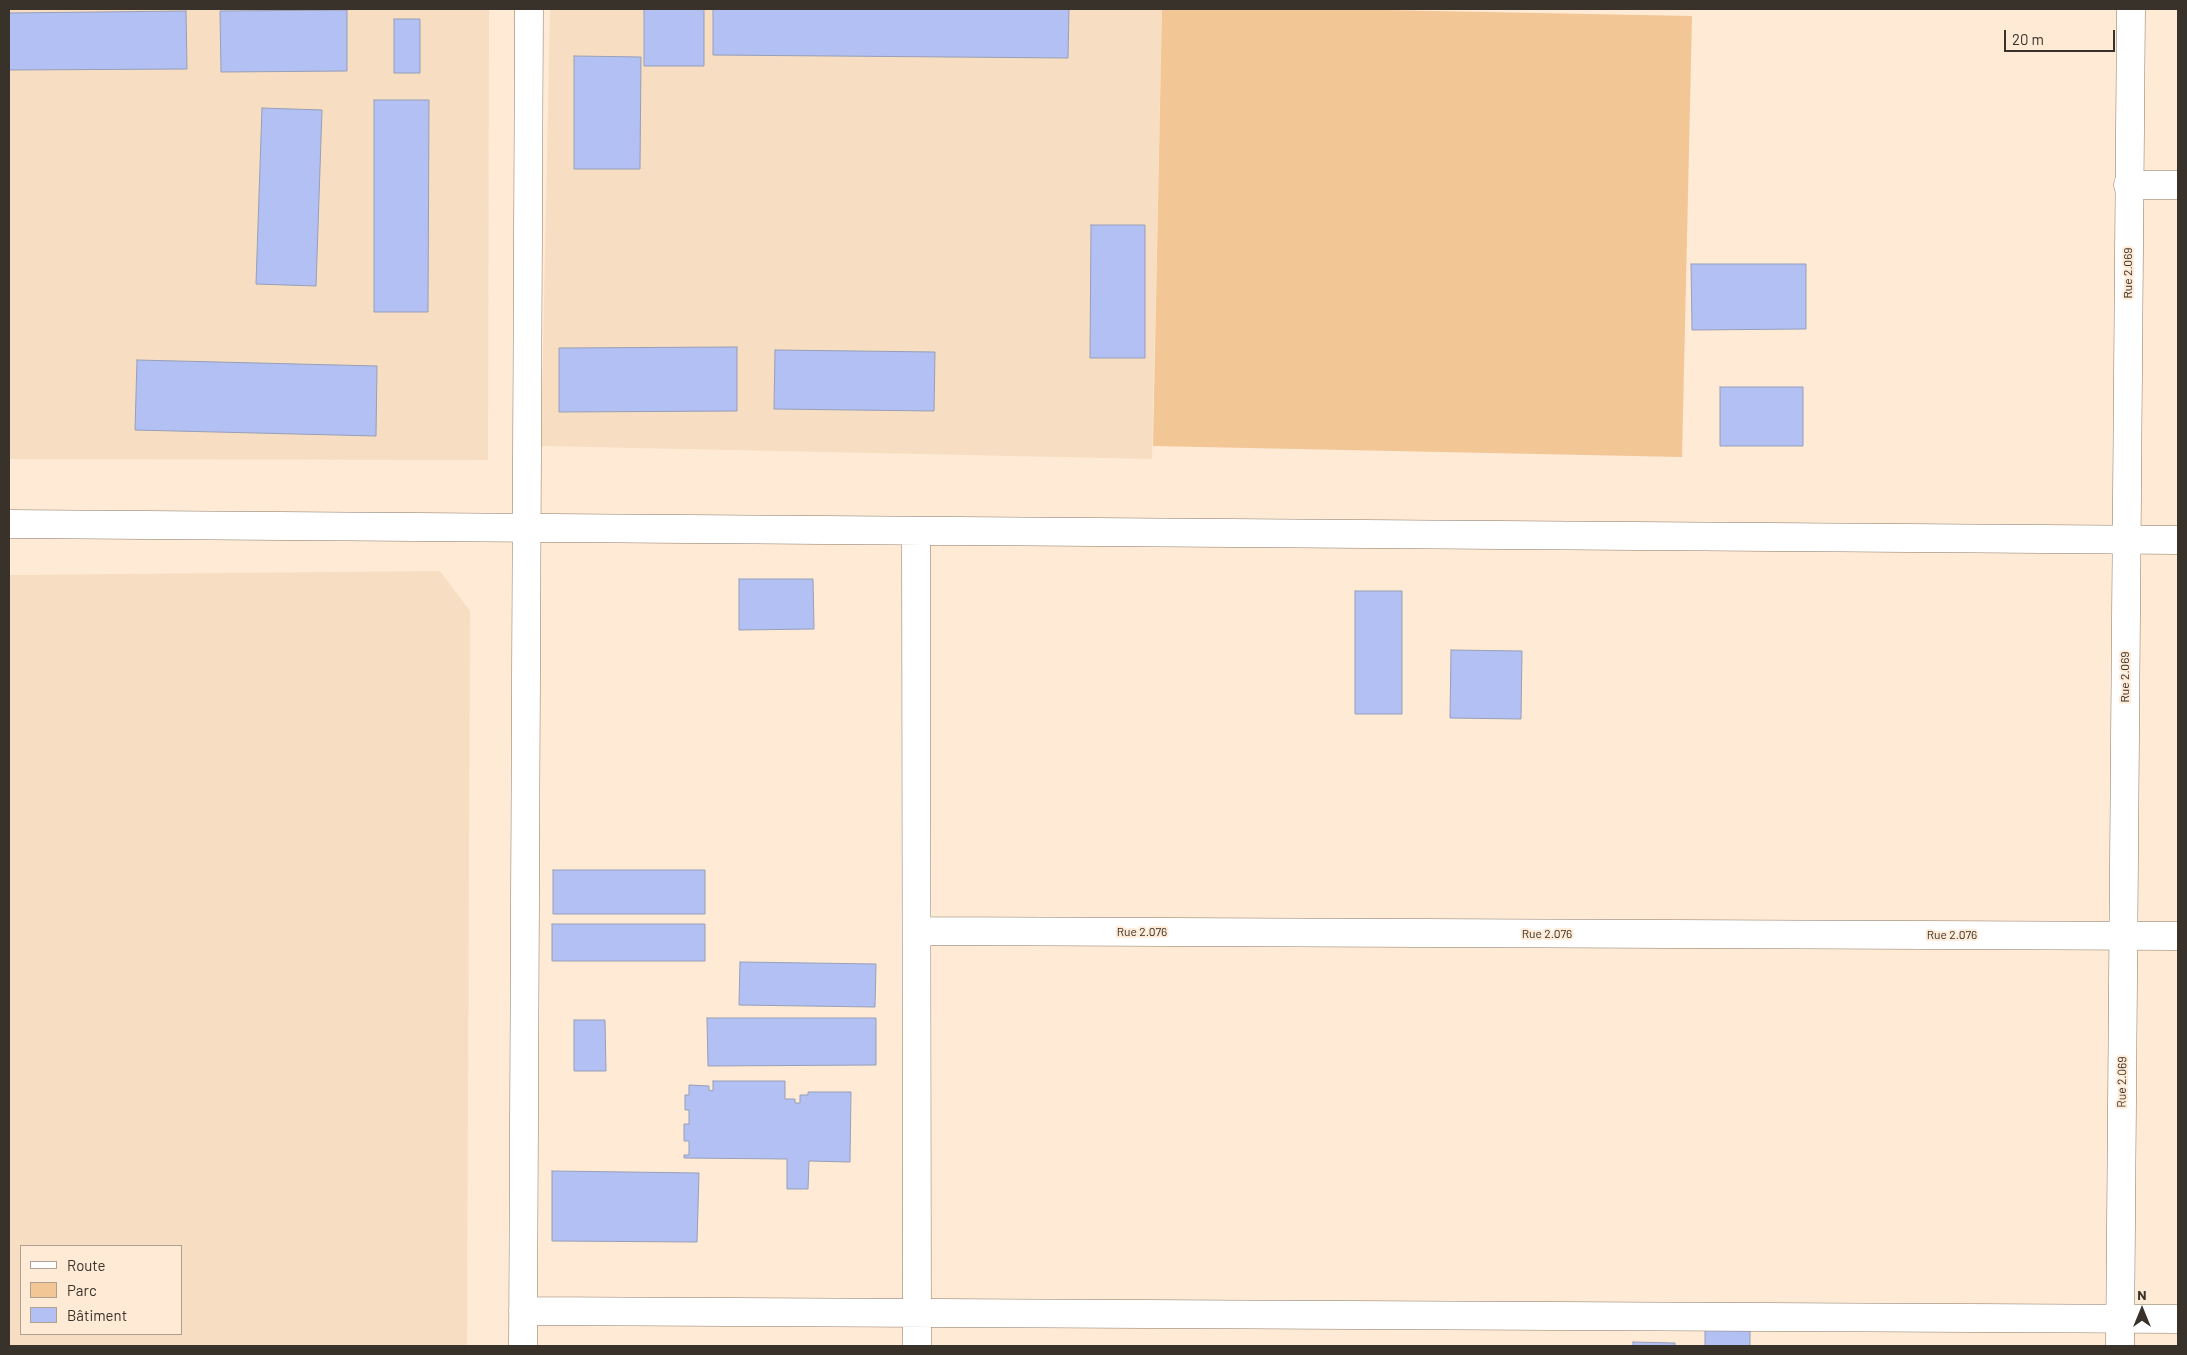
<!DOCTYPE html>
<meta charset="utf-8">
<style>
body{margin:0}
#map{position:relative;width:2187px;height:1355px;overflow:hidden;background:#feead5;font-family:Barlow,sans-serif}
canvas{display:block}
.frame{position:absolute;inset:0;border:10px solid #39322a;pointer-events:none}
.legend{position:absolute;left:20px;top:1245px;width:162px;height:90px;box-sizing:border-box;background:#feead5;border:1px solid #afa091;margin:0;padding:6px 9px;list-style:none;font-size:15px;color:#39322a}
.legend li{display:flex;align-items:center;gap:10px;height:25px}
.legend b{width:25px;border:1px solid #afa091}
.north{position:absolute;left:2117px;top:1285px;width:50px;height:50px;-webkit-text-stroke:4px #feead5;paint-order:stroke;rotate:0deg;font-size:14px;font-weight:700;line-height:20px;text-align:center;color:#39322a}
.north::after{content:'';display:block;margin:auto;width:18px;height:22px;background:#39322a;clip-path:polygon(50% 0,100% 100%,50% 72%,0 100%)}
.scale{position:absolute;left:2004px;top:30px;width:111px;height:22px;box-sizing:border-box;border:2px solid #39322a;border-top:0;padding-left:6px;font-size:15px;line-height:18px;white-space:nowrap;color:#39322a;-webkit-text-stroke:4px #feead5;paint-order:stroke}
</style>
<div id="map">
<canvas width="2187" height="1355"></canvas>
<div class="frame"></div>
<ul class="legend">
<li><b style="height:6px;background:#fff"></b>Route</li>
<li><b style="height:14px;background:#f3c695"></b>Parc</li>
<li><b style="height:14px;background:#b2c0f4"></b>Bâtiment</li>
</ul>
<div class="north">N</div>
<div class="scale">20 m</div>
</div>
<script>
const g = document.querySelector('canvas').getContext('2d');
g.lineJoin = 'round';
function paint(path, color) { g.fillStyle = color; g.fill(path, 'evenodd'); }
const poly = rows => new Path2D(rows.map(r => 'M' + r).join(''));
function stroke(path, color, width, dash) { g.strokeStyle = color; g.lineWidth = width; g.lineCap = dash ? 'butt' : 'round'; g.setLineDash(dash || []); g.stroke(path); }
function write(font, color, halo, rows, align = 'center') {
  g.font = font + ' Barlow,sans-serif'; g.lineWidth = 4; g.setLineDash([]); g.textBaseline = 'middle'; g.strokeStyle = halo; g.fillStyle = color; for (const [text, x, y, turn = 0] of rows) {
    g.save(); g.translate(x, y); g.rotate((+turn || 0) * Math.PI / 180); g.textAlign = isNaN(turn) ? turn : align; if (halo) g.strokeText(text, 0, 0); g.fillText(text, 0, 0); g.restore();
  }
}
const built = poly([
 [9,9,489,9,488,460,9,459],
 [550,9,1162,9,1152,459,541,446],
 [440,571,470,611,467,1346,9,1346,9,575],
 [21,1246,181,1246,181,1334,21,1334]
]);
const green = poly([
 [1162,9,1331,9,1692,16,1682,457,1153,446]
]);
const building = poly([
 [644,9,704,9,704,66,644,66,644,9],
 [713,9,1069,9,1068,58,713,55,713,9],
 [347,10,347,71,221,72,220,11,347,10],
 [186,11,187,69,9,70,9,13,186,11],
 [394,19,420,19,420,73,394,73,394,19],
 [574,56,641,57,640,169,574,169,574,56],
 [374,100,429,100,428,312,374,312,374,100],
 [262,108,322,110,316,286,256,284,262,108],
 [1091,225,1145,225,1145,358,1090,358,1091,225],
 [1691,264,1806,264,1806,329,1692,330,1691,264],
 [737,347,737,411,559,412,559,348,737,347],
 [775,350,935,352,934,411,774,409,775,350],
 [137,360,377,366,376,436,135,430,137,360],
 [1720,387,1803,387,1803,446,1720,446,1720,387],
 [739,579,813,579,814,629,739,630,739,579],
 [1355,591,1402,591,1402,714,1355,714,1355,591],
 [1451,650,1522,651,1521,719,1450,718,1451,650],
 [553,870,705,870,705,914,553,914,553,870],
 [552,924,705,924,705,961,552,961,552,924],
 [740,962,876,964,875,1007,739,1005,740,962],
 [707,1018,876,1018,876,1065,708,1066,707,1018],
 [574,1020,605,1020,606,1071,574,1071,574,1020],
 [713,1081,785,1081,785,1099,795,1099,795,1103,800,1103,800,1095,808,1095,808,1092,851,1092,850,1162,809,1161,808,1189,787,1189,787,1159,684,1158,684,1155,689,1155,689,1141,684,1141,684,1124,689,1124,689,1110,685,1110,685,1095,689,1095,689,1085,709,1086,709,1090,713,1091,713,1081],
 [552,1171,699,1173,697,1242,552,1241,552,1171],
 [1705,1329,1750,1330,1750,1346,1705,1346,1705,1329],
 [1633,1342,1675,1343,1675,1346,1633,1346,1633,1342]
]);
const street = poly([
 [2128,185,2178,185],
 [9,524,2178,540],
 [916,531,917,1346],
 [917,931,2178,936],
 [523,1311,2178,1319],
 [523,1346,529,9]
]);
const secondary = poly([
 [2120,1346,2131,9]
]);
const streetNames = [
 ["Rue 2.069",2128,273,-90],
 ["Rue 2.069",2125,677,-90],
 ["Rue 2.076",1142,932],
 ["Rue 2.076",1547,934],
 ["Rue 2.076",1952,935],
 ["Rue 2.069",2122,1082,-89]
];
paint(built, '#f7dec3');
paint(green, '#f3c695');
paint(building, '#b2c0f4');
stroke(building, '#989fb6', 1);
stroke(street, '#8b7966', 29);
stroke(secondary, '#8b7966', 29);
stroke(street, '#fff', 28);
stroke(secondary, '#fff', 28);
write('12px', '#39322a', '#feead5', streetNames);
</script>
